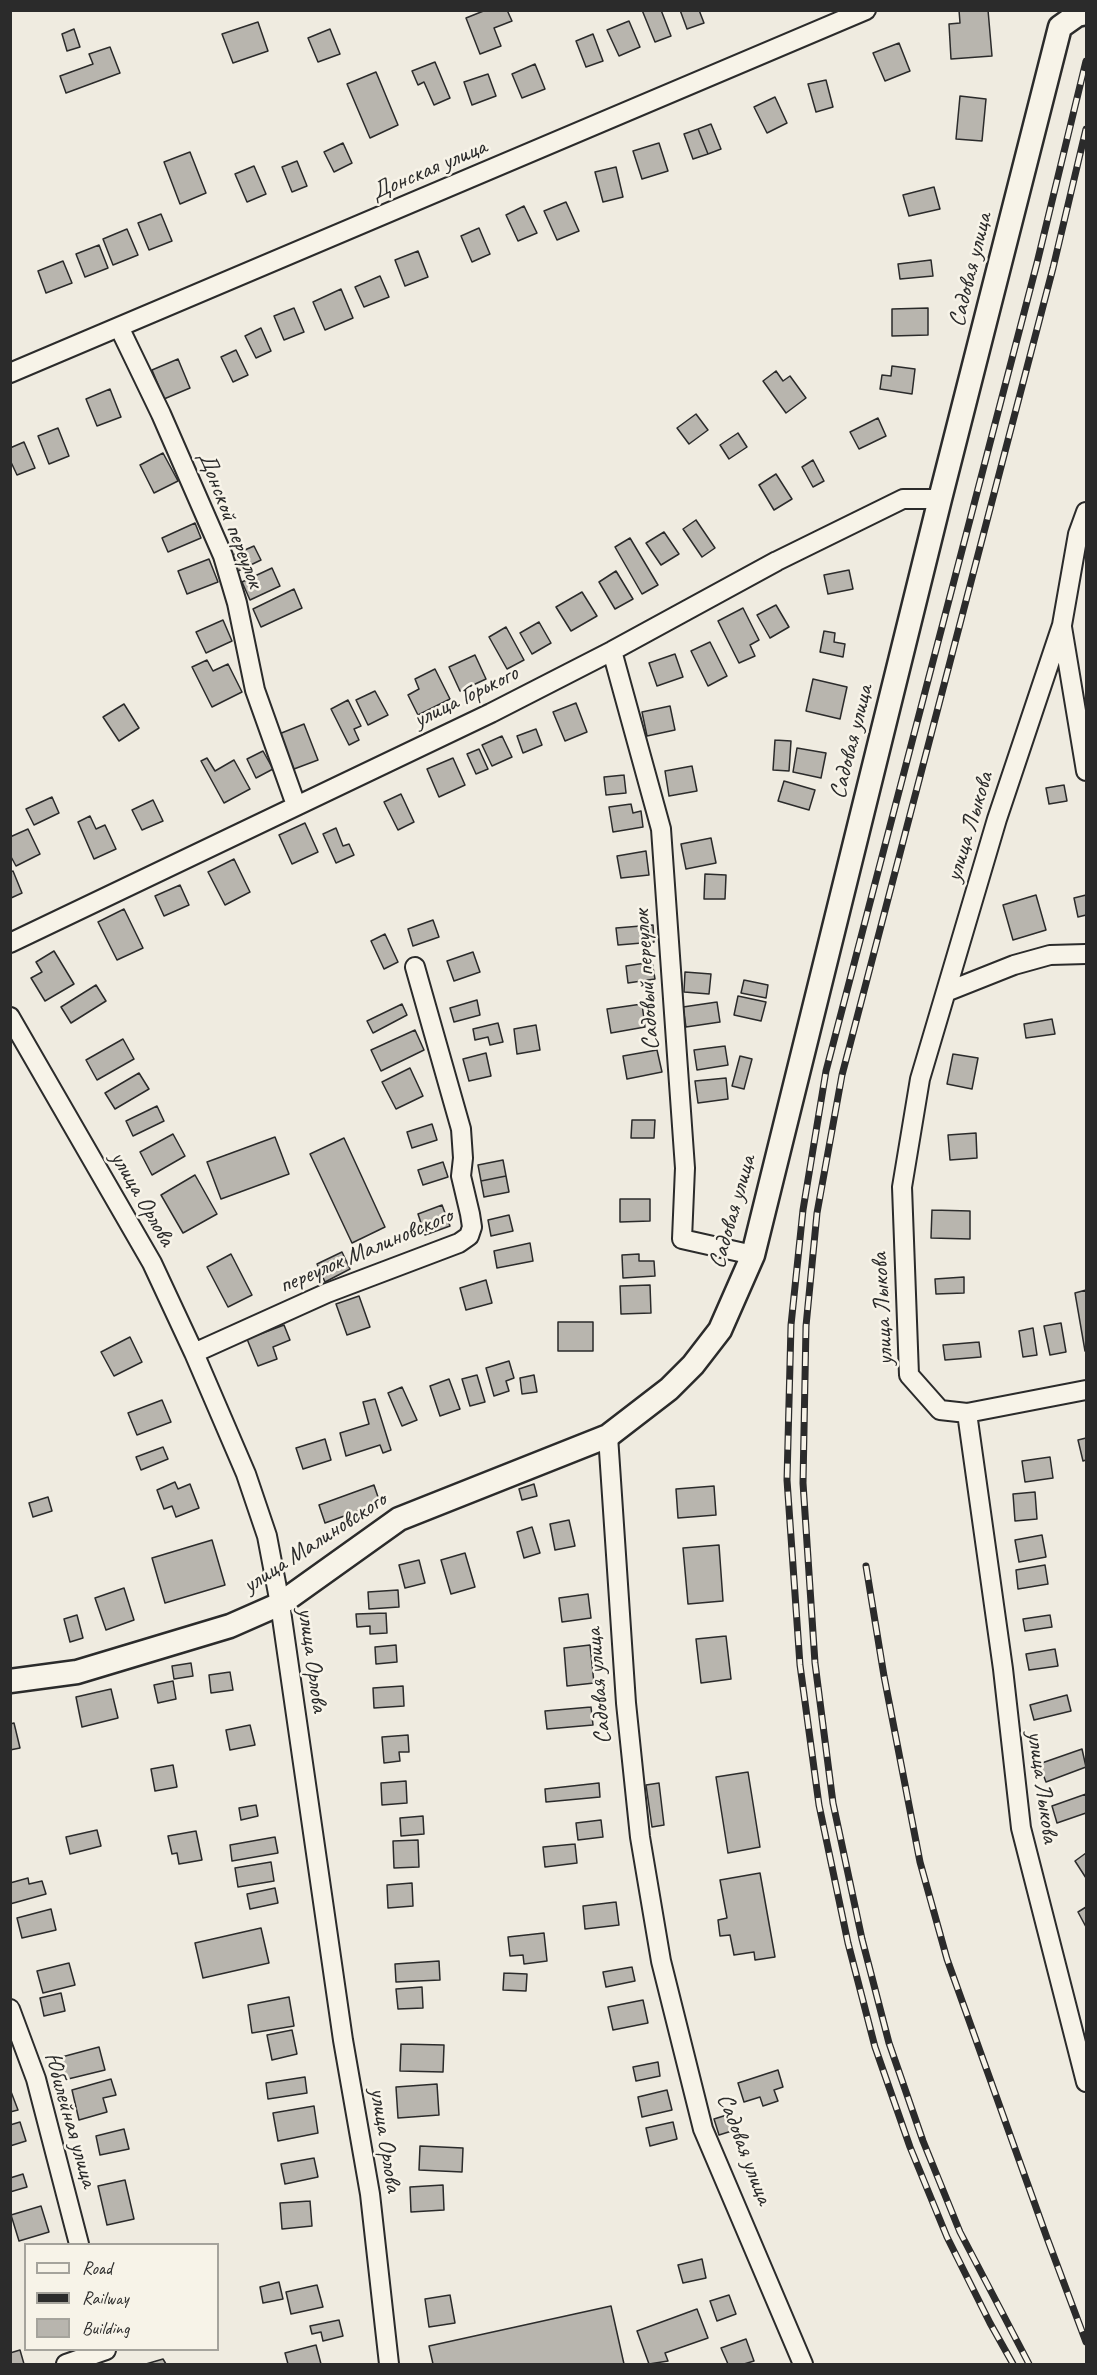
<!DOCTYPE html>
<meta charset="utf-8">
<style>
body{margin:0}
#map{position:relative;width:1097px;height:2375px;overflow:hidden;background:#efebe0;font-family:Caveat,sans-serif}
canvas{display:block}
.frame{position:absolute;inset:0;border:12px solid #2b2b2b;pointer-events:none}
.legend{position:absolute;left:24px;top:2243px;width:195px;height:108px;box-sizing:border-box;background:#f7f3e8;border:2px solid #a5a39c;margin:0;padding:8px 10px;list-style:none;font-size:18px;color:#2b2b2b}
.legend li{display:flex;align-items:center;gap:12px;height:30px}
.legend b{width:30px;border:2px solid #a5a39c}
</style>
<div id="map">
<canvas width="1097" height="2375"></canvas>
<div class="frame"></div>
<ul class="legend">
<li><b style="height:8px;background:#f7f3e8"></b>Road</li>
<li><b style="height:8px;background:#2b2b2b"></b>Railway</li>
<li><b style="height:16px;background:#b8b5ae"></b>Building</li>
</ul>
</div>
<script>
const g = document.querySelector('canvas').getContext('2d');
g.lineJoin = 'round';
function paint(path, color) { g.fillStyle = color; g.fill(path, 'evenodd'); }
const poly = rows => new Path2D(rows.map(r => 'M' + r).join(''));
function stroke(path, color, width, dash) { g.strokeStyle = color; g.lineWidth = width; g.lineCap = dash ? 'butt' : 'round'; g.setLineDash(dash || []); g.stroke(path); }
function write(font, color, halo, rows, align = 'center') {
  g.font = font + ' Caveat,sans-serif'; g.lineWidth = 5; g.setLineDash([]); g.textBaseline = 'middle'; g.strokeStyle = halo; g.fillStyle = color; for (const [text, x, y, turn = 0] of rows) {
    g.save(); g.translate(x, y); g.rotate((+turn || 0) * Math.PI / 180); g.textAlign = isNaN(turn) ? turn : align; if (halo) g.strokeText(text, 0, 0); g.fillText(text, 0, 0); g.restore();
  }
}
const building = poly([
 [486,10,507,10,512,21,494,28,501,46,480,54,466,18,486,10],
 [642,10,661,10,671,36,655,42,642,10],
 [680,10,699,10,704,23,687,29,680,10],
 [959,10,988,10,992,56,951,59,949,24,960,23,959,10],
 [629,21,640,47,619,56,607,30,629,21],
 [258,22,268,51,233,63,222,34,258,22],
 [74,29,80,47,67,51,62,34,74,29],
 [330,29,340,54,318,62,308,38,330,29],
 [593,34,603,61,586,67,576,41,593,34],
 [899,43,910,71,885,81,873,53,899,43],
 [110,47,120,73,66,93,60,76,93,64,89,54,110,47],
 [435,62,450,98,434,105,424,82,418,85,412,71,435,62],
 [535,64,545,89,522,98,512,74,535,64],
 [376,72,398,125,370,138,347,84,376,72],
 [488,74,496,96,472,105,464,82,488,74],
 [826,80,833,107,816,112,808,84,826,80],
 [960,96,986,99,982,141,956,139,960,96],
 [775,97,787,123,767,133,754,107,775,97],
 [711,124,721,149,708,154,698,129,711,124],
 [698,129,708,154,693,159,684,134,698,129],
 [343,143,352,163,334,172,324,152,343,143],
 [659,143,668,171,642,179,633,151,659,143],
 [190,152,206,193,180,204,164,162,190,152],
 [297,161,307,186,292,192,282,167,297,161],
 [254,166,266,194,247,202,235,174,254,166],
 [616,167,623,197,603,202,595,172,616,167],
 [934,187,940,209,909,216,903,195,934,187],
 [566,202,579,231,557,240,544,211,566,202],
 [524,206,537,233,518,241,506,215,524,206],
 [161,214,172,241,149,250,138,223,161,214],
 [479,228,490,254,472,262,461,236,479,228],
 [127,229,138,255,113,265,103,239,127,229],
 [99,245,108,268,85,277,76,254,99,245],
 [418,251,428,277,405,286,395,260,418,251],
 [931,260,933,276,900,279,898,264,931,260],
 [63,261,72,283,46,293,38,271,63,261],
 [380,276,389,297,364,307,355,287,380,276],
 [341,289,353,318,325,330,313,302,341,289],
 [294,308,304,332,284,340,274,316,294,308],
 [928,308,928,335,892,336,892,309,928,308],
 [261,328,271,351,256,358,245,336,261,328],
 [236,350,248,375,233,382,221,357,236,350],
 [178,359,190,388,164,399,152,370,178,359],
 [892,366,915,369,912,394,880,389,882,375,891,376,892,366],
 [776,371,783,381,790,376,806,398,786,413,763,381,776,371],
 [110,389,121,417,97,426,86,399,110,389],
 [696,414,708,430,689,444,677,428,696,414],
 [878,418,886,436,859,449,850,432,878,418],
 [58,428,69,456,49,464,38,436,58,428],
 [738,433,747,447,729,459,720,445,738,433],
 [24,442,35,468,17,475,10,460,10,448,24,442],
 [163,453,178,481,154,493,140,465,163,453],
 [813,460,824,481,813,487,802,467,813,460],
 [776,474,792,499,774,510,759,485,776,474],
 [696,520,715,548,702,557,683,529,696,520],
 [195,523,201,538,168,552,162,538,195,523],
 [664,532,679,554,661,565,646,543,664,532],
 [630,538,658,585,642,594,615,547,630,538],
 [254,546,261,560,238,571,231,556,254,546],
 [209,559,218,582,187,594,178,571,209,559],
 [272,568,280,586,250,600,242,582,272,568],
 [849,570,853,589,828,594,824,575,849,570],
 [616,571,633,599,615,609,599,582,616,571],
 [294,589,302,608,261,627,253,609,294,589],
 [582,592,597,616,571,631,556,607,582,592],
 [776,605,789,627,770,638,757,615,776,605],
 [743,608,759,640,750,645,755,656,739,663,718,621,743,608],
 [223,620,232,641,206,653,196,632,223,620],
 [539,622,551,643,532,654,520,633,539,622],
 [506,627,524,660,507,669,489,637,506,627],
 [824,631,835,633,834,642,845,644,843,657,820,652,824,631],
 [710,642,727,676,708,686,691,651,710,642],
 [675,654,683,677,657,686,649,663,675,654],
 [475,655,486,679,460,691,449,667,475,655],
 [207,660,213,671,228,664,242,692,212,707,192,667,207,660],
 [435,669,450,699,418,715,408,695,419,689,415,679,435,669],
 [813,679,847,687,840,719,806,711,813,679],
 [375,691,388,715,368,725,356,700,375,691],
 [348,700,361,726,354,729,359,740,349,745,331,709,348,700],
 [576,703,587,732,565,741,553,712,576,703],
 [124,704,139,728,119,741,103,717,124,704],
 [670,706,675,730,647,736,642,712,670,706],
 [304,724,318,760,294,769,279,734,304,724],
 [536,729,542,745,523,753,517,736,536,729],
 [502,736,512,757,492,766,482,745,502,736],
 [775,740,791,741,789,771,773,770,775,740],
 [797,748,826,753,821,778,793,772,797,748],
 [479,749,488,769,476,774,467,754,479,749],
 [263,751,273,769,256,778,247,759,263,751],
 [207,758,215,771,234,760,250,789,224,803,201,761,207,758],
 [453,758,465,785,439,797,427,769,453,758],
 [692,766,697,791,669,796,665,771,692,766],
 [624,775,626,793,606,795,604,777,624,775],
 [784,781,815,790,809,810,778,801,784,781],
 [1064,785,1067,801,1049,804,1046,788,1064,785],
 [401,794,414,822,398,830,384,802,401,794],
 [52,797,59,813,34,825,26,809,52,797],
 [153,800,163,821,142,830,132,810,153,800],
 [631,804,633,813,641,811,643,827,613,832,609,807,631,804],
 [90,816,96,829,105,825,116,849,94,859,78,822,90,816],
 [305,823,318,852,292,864,279,835,305,823],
 [336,828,343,846,349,844,354,855,336,863,323,834,336,828],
 [28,829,40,854,16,866,10,855,10,837,28,829],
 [711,838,716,863,686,869,681,844,711,838],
 [646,851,649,875,621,878,617,856,646,851],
 [234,859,250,892,225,905,208,872,234,859],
 [13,871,22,893,11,898,10,872,13,871],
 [705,874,726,875,725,899,704,899,705,874],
 [180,885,189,905,164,916,155,896,180,885],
 [1036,895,1046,930,1013,940,1003,905,1036,895],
 [1086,895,1086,915,1078,917,1074,898,1086,895],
 [124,909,143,948,117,960,98,922,124,909],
 [433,920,439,937,413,946,408,929,433,920],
 [653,925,654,942,618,945,616,928,653,925],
 [385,934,398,962,384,969,371,941,385,934],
 [54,951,74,984,45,1001,31,978,42,972,36,962,54,951],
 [473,952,480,972,454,981,447,961,473,952],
 [652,962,655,979,628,983,626,966,652,962],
 [685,972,711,974,709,994,684,992,685,972],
 [744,980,768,985,766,998,741,993,744,980],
 [96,985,106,1001,71,1023,61,1007,96,985],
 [738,996,766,1002,761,1021,734,1015,738,996],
 [477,1000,480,1015,454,1022,450,1008,477,1000],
 [717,1002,720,1022,686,1027,683,1007,717,1002],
 [402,1004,407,1015,373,1033,367,1021,402,1004],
 [642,1004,645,1027,611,1033,607,1009,642,1004],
 [1052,1019,1055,1034,1026,1038,1024,1024,1052,1019],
 [498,1023,503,1042,490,1045,488,1037,475,1040,473,1029,498,1023],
 [536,1025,540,1050,517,1054,514,1029,536,1025],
 [415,1030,424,1050,381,1071,371,1050,415,1030],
 [123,1039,134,1059,97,1080,86,1060,123,1039],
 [725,1046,728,1065,697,1070,694,1050,725,1046],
 [657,1050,662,1072,627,1079,623,1056,657,1050],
 [486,1053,491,1076,469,1081,463,1059,486,1053],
 [953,1054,978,1058,972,1089,947,1084,953,1054],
 [740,1056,752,1059,744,1089,732,1086,740,1056],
 [410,1068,423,1096,396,1109,382,1082,410,1068],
 [139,1073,149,1089,115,1109,105,1093,139,1073],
 [726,1078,728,1099,698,1103,695,1081,726,1078],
 [157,1106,164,1121,133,1136,126,1121,157,1106],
 [632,1120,655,1120,654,1138,631,1138,632,1120],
 [432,1124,437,1140,412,1148,407,1132,432,1124],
 [976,1133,977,1158,950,1160,948,1135,976,1133],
 [173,1134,185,1156,152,1175,140,1152,173,1134],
 [275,1137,289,1174,221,1199,207,1162,275,1137],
 [344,1138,385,1227,352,1243,310,1154,344,1138],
 [503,1160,506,1176,481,1181,478,1165,503,1160],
 [443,1162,448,1177,423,1185,418,1170,443,1162],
 [195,1175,217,1214,183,1233,161,1195,195,1175],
 [506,1176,509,1192,484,1197,481,1181,506,1176],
 [620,1199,650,1199,650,1221,620,1222,620,1199],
 [442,1205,450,1226,425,1235,418,1214,442,1205],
 [932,1210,970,1211,970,1239,931,1238,932,1210],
 [509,1215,513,1231,491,1236,488,1220,509,1215],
 [530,1243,533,1261,497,1268,494,1251,530,1243],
 [342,1252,350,1269,325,1282,317,1264,342,1252],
 [231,1254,252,1295,228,1307,207,1267,231,1254],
 [639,1254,639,1261,654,1261,655,1276,623,1278,622,1255,639,1254],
 [964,1277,964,1293,936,1294,935,1279,964,1277],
 [486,1280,492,1303,466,1310,460,1288,486,1280],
 [650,1285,651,1313,621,1314,620,1286,650,1285],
 [1086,1290,1086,1350,1085,1351,1075,1293,1086,1290],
 [359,1296,370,1327,347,1335,336,1304,359,1296],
 [558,1322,593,1322,593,1351,558,1351,558,1322],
 [1061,1323,1066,1352,1050,1355,1044,1326,1061,1323],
 [284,1325,290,1340,273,1347,277,1359,258,1366,247,1339,284,1325],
 [1033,1328,1037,1355,1023,1357,1019,1331,1033,1328],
 [130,1337,142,1362,114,1376,101,1352,130,1337],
 [979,1342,981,1357,945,1360,943,1345,979,1342],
 [509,1361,514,1378,506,1381,509,1391,494,1396,486,1368,509,1361],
 [477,1375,485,1402,470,1406,462,1379,477,1375],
 [534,1375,537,1392,522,1394,520,1378,534,1375],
 [449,1379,460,1409,440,1416,430,1386,449,1379],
 [402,1387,417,1420,402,1426,388,1393,402,1387],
 [375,1399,391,1450,383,1453,380,1445,346,1456,340,1433,369,1424,363,1402,375,1399],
 [162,1400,171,1422,137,1435,128,1413,162,1400],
 [1086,1438,1086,1460,1083,1461,1078,1440,1086,1438],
 [325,1439,331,1460,303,1469,296,1448,325,1439],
 [163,1447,168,1459,141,1470,136,1457,163,1447],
 [1050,1457,1053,1478,1025,1482,1022,1461,1050,1457],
 [175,1482,178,1489,190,1484,199,1508,176,1517,172,1506,164,1509,157,1490,175,1482],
 [534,1484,537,1496,522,1500,519,1489,534,1484],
 [374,1485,380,1503,325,1523,319,1505,374,1485],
 [714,1486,716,1515,678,1518,676,1489,714,1486],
 [1035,1492,1037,1519,1015,1521,1013,1494,1035,1492],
 [48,1497,52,1511,33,1517,29,1503,48,1497],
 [569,1520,575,1546,555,1550,550,1524,569,1520],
 [532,1527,540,1553,524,1558,517,1532,532,1527],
 [1042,1535,1046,1557,1019,1562,1015,1540,1042,1535],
 [212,1540,225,1585,165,1603,152,1558,212,1540],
 [719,1545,723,1601,688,1604,683,1548,719,1545],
 [465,1553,475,1587,451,1594,441,1560,465,1553],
 [419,1560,425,1583,405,1588,399,1565,419,1560],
 [1045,1565,1048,1584,1018,1589,1016,1570,1045,1565],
 [124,1588,134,1620,106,1630,95,1598,124,1588],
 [398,1590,399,1607,369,1609,368,1592,398,1590],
 [588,1594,591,1618,562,1622,559,1598,588,1594],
 [386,1613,387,1633,370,1634,370,1626,357,1627,356,1614,386,1613],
 [77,1615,83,1638,70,1642,64,1619,77,1615],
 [1050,1615,1052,1627,1025,1631,1023,1619,1050,1615],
 [726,1636,731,1679,701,1683,696,1639,726,1636],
 [396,1645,397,1662,376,1664,375,1647,396,1645],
 [590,1645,594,1683,567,1686,564,1648,590,1645],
 [1055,1649,1058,1666,1029,1670,1026,1654,1055,1649],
 [191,1663,193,1676,174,1679,172,1666,191,1663],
 [230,1672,233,1690,211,1693,209,1675,230,1672],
 [173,1681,176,1699,158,1703,154,1685,173,1681],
 [403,1686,404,1706,374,1708,373,1688,403,1686],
 [111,1689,118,1718,82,1727,76,1697,111,1689],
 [1067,1695,1071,1711,1034,1720,1030,1705,1067,1695],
 [591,1707,593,1725,547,1729,545,1711,591,1707],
 [14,1723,20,1748,10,1750,10,1724,14,1723],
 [250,1725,255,1745,230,1750,226,1730,250,1725],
 [408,1735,409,1752,399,1752,400,1761,384,1763,382,1737,408,1735],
 [1082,1749,1086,1767,1046,1782,1039,1764,1082,1749],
 [173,1765,177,1787,155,1791,151,1769,173,1765],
 [748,1772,760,1847,728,1853,716,1777,748,1772],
 [406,1781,407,1803,382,1805,381,1783,406,1781],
 [599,1783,600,1797,546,1802,545,1789,599,1783],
 [659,1783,664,1825,652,1827,646,1785,659,1783],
 [1086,1794,1086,1813,1057,1823,1052,1806,1086,1794],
 [256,1805,258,1816,241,1820,239,1808,256,1805],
 [423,1816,424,1834,401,1836,400,1818,423,1816],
 [601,1820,603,1837,578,1840,576,1823,601,1820],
 [97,1830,101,1846,70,1854,66,1837,97,1830],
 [196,1831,202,1860,179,1864,177,1853,172,1854,168,1836,196,1831],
 [275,1837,278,1853,232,1861,230,1845,275,1837],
 [418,1840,419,1867,394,1868,393,1841,418,1840],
 [575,1844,577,1863,545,1867,543,1847,575,1844],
 [1086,1853,1086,1878,1075,1861,1086,1853],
 [271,1862,274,1881,238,1887,235,1868,271,1862],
 [760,1873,775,1957,755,1960,754,1952,734,1955,730,1935,720,1936,718,1920,727,1918,720,1880,760,1873],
 [28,1878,29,1884,42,1881,46,1894,10,1904,10,1883,28,1878],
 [412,1883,413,1906,388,1908,387,1885,412,1883],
 [275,1888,278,1903,250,1909,247,1894,275,1888],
 [616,1902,619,1925,585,1929,583,1906,616,1902],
 [1086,1907,1086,1927,1078,1912,1086,1907],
 [51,1909,56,1930,22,1938,17,1918,51,1909],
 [261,1928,269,1963,203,1978,195,1943,261,1928],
 [544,1933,547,1961,524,1964,523,1955,510,1956,508,1937,544,1933],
 [439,1961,440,1980,396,1982,395,1964,439,1961],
 [69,1963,75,1985,43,1993,37,1971,69,1963],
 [632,1967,635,1981,606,1987,603,1972,632,1967],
 [504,1973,527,1974,526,1991,503,1990,504,1973],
 [422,1987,423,2008,398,2009,396,1989,422,1987],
 [61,1993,65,2011,44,2016,40,1998,61,1993],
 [289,1997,294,2026,252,2033,248,2005,289,1997],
 [643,2000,648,2023,613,2030,608,2007,643,2000],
 [292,2030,297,2054,272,2060,267,2035,292,2030],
 [401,2044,444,2045,443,2072,400,2071,401,2044],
 [99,2047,105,2070,64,2080,58,2058,99,2047],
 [658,2062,660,2076,636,2081,633,2067,658,2062],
 [778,2070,783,2087,774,2090,778,2101,763,2106,760,2097,744,2102,738,2083,778,2070],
 [305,2077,307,2093,268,2099,266,2083,305,2077],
 [111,2079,116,2095,103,2098,107,2112,79,2120,72,2090,111,2079],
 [437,2084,439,2115,398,2118,396,2087,437,2084],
 [10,2089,18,2110,10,2112,10,2089],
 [667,2090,672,2110,642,2117,638,2097,667,2090],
 [314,2106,318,2133,278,2141,273,2113,314,2106],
 [730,2114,735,2130,719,2135,714,2119,730,2114],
 [20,2122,26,2141,10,2146,10,2125,20,2122],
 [673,2122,677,2139,650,2146,646,2128,673,2122],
 [124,2129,129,2149,100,2155,96,2136,124,2129],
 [420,2146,463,2148,462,2172,419,2170,420,2146],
 [314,2158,318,2177,285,2184,281,2164,314,2158],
 [23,2174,27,2187,10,2192,10,2178,23,2174],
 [125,2180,134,2219,107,2225,98,2186,125,2180],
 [443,2185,444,2210,411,2212,410,2187,443,2185],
 [310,2201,312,2226,282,2229,280,2203,310,2201],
 [41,2206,49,2232,19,2241,11,2215,41,2206],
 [702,2259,706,2278,683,2283,678,2265,702,2259],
 [279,2282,283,2299,263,2303,260,2287,279,2282],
 [317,2285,323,2307,291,2314,286,2292,317,2285],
 [450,2295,455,2323,429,2327,425,2299,450,2295],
 [729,2295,736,2314,717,2321,710,2301,729,2295],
 [611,2306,624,2364,433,2364,429,2346,611,2306],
 [697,2309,708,2338,665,2353,668,2361,649,2364,637,2331,697,2309],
 [339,2320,343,2336,323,2341,321,2332,312,2334,310,2326,339,2320],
 [746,2339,754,2361,744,2364,728,2364,721,2348,746,2339],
 [316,2345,321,2364,288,2364,285,2353,316,2345],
 [20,2350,24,2364,10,2364,10,2353,20,2350],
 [163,2359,166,2364,146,2364,163,2359]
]);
const minor = poly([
 [119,327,161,414,223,556,237,603,255,690,296,805],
 [10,373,866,10],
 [1086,512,1078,534,1062,625,997,819,920,1079,902,1187,909,1375,940,1410,967,1413,1086,1390],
 [1062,627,1086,771],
 [612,651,661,829,685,1168,682,1239,753,1255],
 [10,943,491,713,612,651,777,561,903,499,940,499],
 [946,992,1014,965,1050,955,1086,954],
 [10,1017,152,1263,194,1353,246,1474,267,1536,280,1604,343,2040,370,2194,389,2364],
 [194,1353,327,1293,459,1243,469,1236,472,1227,470,1214,461,1176,463,1158,461,1129,415,967],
 [967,1413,1003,1669,1021,1828,1086,2082],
 [608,1436,626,1703,640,1837,661,1961,703,2129,803,2364],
 [10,2009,36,2079,79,2244],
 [66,2364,106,2350]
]);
const tertiary = poly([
 [10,1681,77,1672,230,1626,280,1604,399,1519,608,1436,669,1389,693,1365,720,1330,753,1255,940,499,1060,27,1077,15,1086,13]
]);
const rail = poly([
 [866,1566,884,1676,920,1862,947,1959,1047,2238,1086,2342],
 [1013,2364,990,2323,947,2237,910,2147,875,2047,848,1943,819,1805,800,1665,787,1480,791,1325,803,1210,826,1071,1037,263,1086,61],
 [1029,2364,960,2232,923,2141,889,2043,862,1939,833,1803,815,1663,803,1483,806,1326,817,1213,842,1075,1053,268,1086,129]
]);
const streetNames = [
 ["Донская улица",429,170,-23],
 ["Садовая улица",971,270,-76],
 ["Донской переулок",230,520,69],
 ["улица Горького",466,697,-26],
 ["Садовая улица",852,742,-76],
 ["улица Лыкова",970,827,-73],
 ["Садовый переулок",647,980,-94],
 ["улица Орлова",142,1199,60],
 ["Садовая улица",733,1212,-74],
 ["переулок Малиновского",366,1251,-23],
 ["улица Лыкова",883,1309,-93],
 ["улица Малиновского",315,1543,-33],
 ["улица Орлова",312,1660,82],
 ["Садовая улица",599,1686,-95],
 ["улица Лыкова",1042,1787,82],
 ["Юбилейная улица",70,2120,74],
 ["улица Орлова",385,2140,81],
 ["Садовая улица",744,2149,69]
];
paint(building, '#b8b5ae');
stroke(building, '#2b2b2b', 1.5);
stroke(minor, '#2b2b2b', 22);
stroke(tertiary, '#2b2b2b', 27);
stroke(minor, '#f7f3e8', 18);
stroke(tertiary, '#f7f3e8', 22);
stroke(rail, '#2b2b2b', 7);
stroke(rail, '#f7f3e8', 4.5, [14]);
write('24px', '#2b2b2b', '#f7f3e8', streetNames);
</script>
